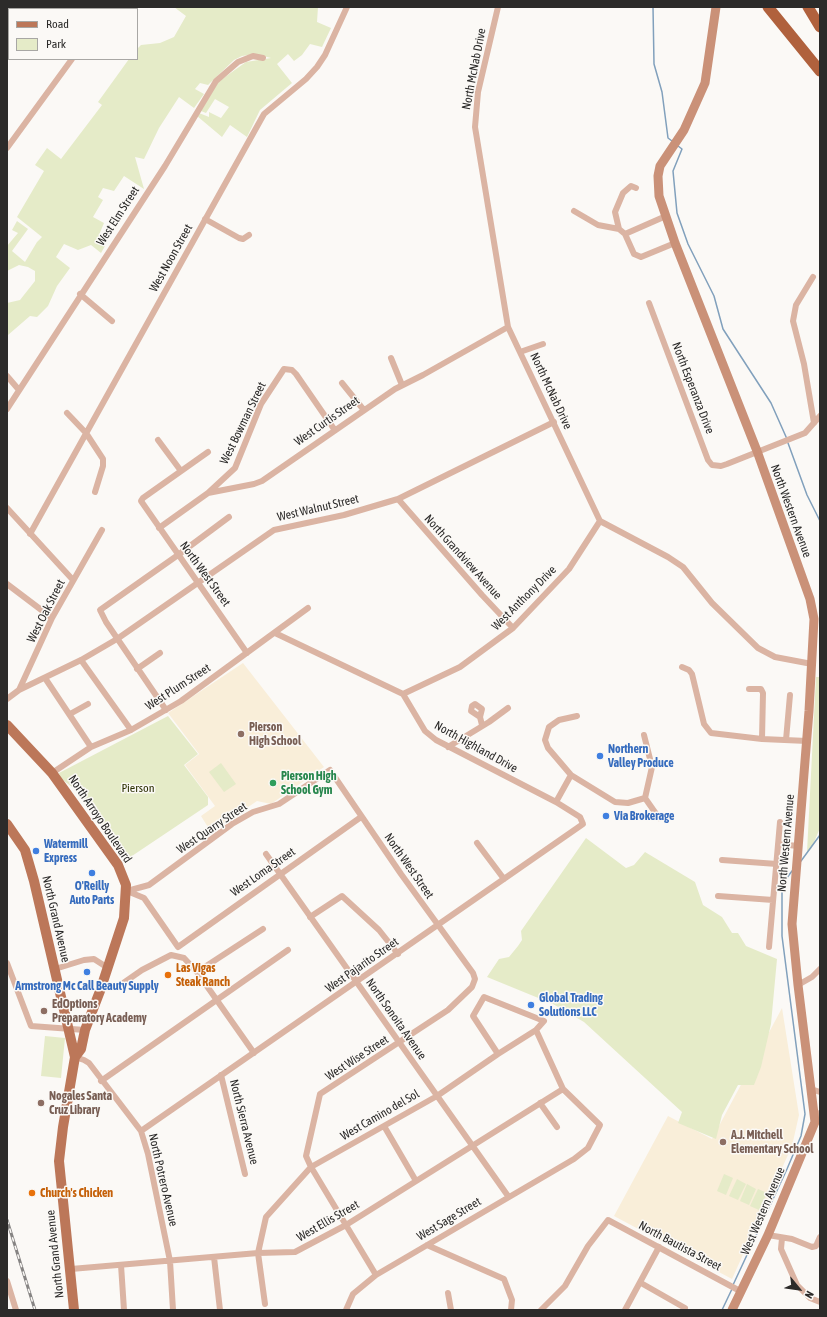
<!DOCTYPE html>
<style>
body{margin:0}
#map{position:relative;width:827px;height:1317px;overflow:hidden;background:#fbf9f6;font-family:"Asap Condensed",sans-serif}
canvas{display:block}
.frame{position:absolute;inset:0;border:8px solid #2c2b2a;pointer-events:none}
.legend{position:absolute;left:8px;top:8px;width:130px;height:52px;box-sizing:border-box;background:#fbf9f6;border:1px solid #a8a7a4;margin:0;padding:5px 7px;list-style:none;font-size:12px;color:#2c2b2a}
.legend li{display:flex;align-items:center;gap:8px;height:20px}
.legend b{width:20px;border:1px solid #a8a7a4}
.north{position:absolute;left:779px;top:1269px;width:40px;height:40px;-webkit-text-stroke:3px #fbf9f6;paint-order:stroke;rotate:119deg;font-size:11px;font-weight:700;line-height:16px;text-align:center;color:#2c2b2a}
.north::after{content:'';display:block;margin:auto;width:14px;height:18px;background:#2c2b2a;clip-path:polygon(50% 0,100% 100%,50% 72%,0 100%)}
</style>
<div id="map">
<canvas width="827" height="1317"></canvas>
<div class="frame"></div>
<ul class="legend">
<li><b style="height:5px;background:#bc7759"></b>Road</li>
<li><b style="height:11px;background:#e5ebc8"></b>Park</li>
</ul>
<div class="north">N</div>
</div>
<script>
const g = document.querySelector('canvas').getContext('2d');
g.lineJoin = 'round';
function paint(path, color) { g.fillStyle = color; g.fill(path, 'evenodd'); }
const poly = rows => new Path2D(rows.map(r => 'M' + r).join(''));
function stroke(path, color, width, dash) { g.strokeStyle = color; g.lineWidth = width; g.lineCap = dash ? 'butt' : 'round'; g.setLineDash(dash || []); g.stroke(path); }
function write(font, color, halo, rows, align = 'center') {
  g.font = font + ' "Asap Condensed",sans-serif'; g.lineWidth = 3; g.setLineDash([]); g.textBaseline = 'middle'; g.strokeStyle = halo; g.fillStyle = color; for (const [text, x, y, turn = 0] of rows) {
    g.save(); g.translate(x, y); g.rotate((+turn || 0) * Math.PI / 180); g.textAlign = isNaN(turn) ? turn : align; if (halo) g.strokeText(text, 0, 0); g.fillText(text, 0, 0); g.restore();
  }
}
const education = poly([
 [243,663,324,767,271,804,257,801,211,832,201,816,215,806,185,765,199,754,168,713],
 [782,1008,799,1115,792,1146,732,1279,614,1216,668,1116,712,1139]
]);
const green = poly([
 [174,7,318,7,317,22,331,28,322,47,310,44,302,55,294,61,288,54,277,64,292,83,260,110,247,137,230,125,222,137,197,116,199,113,209,117,209,112,221,118,229,107,215,99,206,113,201,111,218,82,246,62,271,58,255,54,242,56,234,60,208,85,200,83,195,89,204,94,194,108,179,97,159,128,144,159,135,157,144,189,124,176,114,191,103,188,98,197,103,200,93,217,104,223,99,235,105,246,101,253,91,245,78,250,64,244,56,257,70,268,57,286,48,306,37,317,30,316,8,335,7,303,20,300,35,281,35,271,28,267,19,265,7,271,7,246,18,233,12,230,17,221,28,229,12,251,25,262,37,242,42,237,17,217,44,171,35,165,47,148,61,159,102,105,98,102,129,59,137,59,137,49,141,45,160,43,174,37,186,16],
 [816,677,820,677,820,828,811,849,807,852],
 [168,716,198,754,184,765,208,797,208,805,126,860,79,792,60,778,59,773],
 [221,763,236,784,224,792,209,772],
 [586,838,626,868,634,865,645,852,695,882,703,905,722,917,732,933,738,933,746,946,777,959,771,1024,761,1067,754,1085,738,1085,722,1115,716,1139,678,1123,682,1112,584,1022,553,1004,487,977,499,959,509,957,518,946,522,940,521,931],
 [45,1036,65,1038,61,1078,41,1076],
 [724,1174,733,1178,726,1195,717,1191],
 [737,1179,746,1184,738,1200,729,1196],
 [747,1184,756,1189,749,1205,740,1201],
 [758,1189,767,1193,759,1210,750,1206]
]);
const stream = poly([
 [653,7,654,64,662,92,668,138,672,141],
 [678,146,682,149,673,171,677,213,688,244,714,296,723,329,771,403,787,439],
 [788,443,807,495,820,521],
 [801,861,820,835],
 [733,1285,787,1169,801,1136,805,1114,782,936,782,887,786,879,792,871],
 [722,1310,732,1289]
]);
const street = poly([
 [498,7,478,92,475,127,508,327,600,521,668,557,683,567,712,603,758,648,775,657,812,664],
 [108,9,110,7],
 [7,148,72,59],
 [574,211,598,225,619,229],
 [666,216,625,234,634,254,641,257,675,243],
 [205,219,239,238,243,239,249,235],
 [625,234,619,229,615,212,623,193,631,186,636,188],
 [813,277,796,305,793,321,804,364,814,423],
 [80,294,112,321],
 [649,303,708,460,712,465,721,466,727,464,805,433,820,416],
 [520,352,543,344],
 [391,358,402,385],
 [7,376,19,390],
 [342,383,363,409],
 [7,409,165,166,216,81,238,62,253,56,263,58],
 [67,413,86,433,103,459,103,466,95,492],
 [158,440,181,471],
 [208,452,143,498,141,501,247,653],
 [208,493,235,468,261,404,284,369,292,370,296,374,334,429],
 [398,499,482,595,513,628],
 [7,508,73,580],
 [159,528,208,493,254,484,262,481,395,389,423,375,508,327],
 [30,534,264,114,306,79,317,67,325,55,347,7],
 [7,584,52,618],
 [81,660,131,730],
 [682,667,689,670,692,674,704,724,711,733,762,739,807,741],
 [137,669,160,653],
 [45,678,91,747],
 [749,689,761,689,763,693,762,739],
 [19,690,81,660,117,639,274,530,344,515,398,499,554,422],
 [403,694,460,667,513,628,569,569,600,521],
 [7,699,19,690,52,618,102,530],
 [166,710,106,622,100,610,178,555,229,517],
 [70,714,88,704],
 [577,716,559,720,549,727,545,740,548,748,571,775,615,802,628,803,645,798,652,767,644,735],
 [480,717,471,711,472,706,475,704,482,709,480,717,482,725],
 [786,740,790,695],
 [448,747,489,722,508,708],
 [52,773,91,747,131,730,181,701,308,608],
 [645,798,659,818],
 [556,802,571,775],
 [477,843,504,879],
 [778,844,798,846],
 [266,854,508,1196],
 [722,860,777,864],
 [127,891,149,885,232,824,253,812,279,804,330,770,401,874,473,973,475,979,472,987,448,1010,320,1094,306,1156,311,1167,376,1275],
 [127,891,144,898,178,947,361,817],
 [718,896,773,900],
 [310,917,342,896,379,930,398,954],
 [769,947,780,822],
 [7,963,31,1026,85,1030],
 [55,969,84,960,94,959,108,968],
 [197,972,263,929],
 [798,985,812,977,820,969],
 [102,986,112,988,119,986,142,970,171,955,184,958,197,972,254,1053],
 [75,1057,84,1060,89,1063,141,1131,148,1154,170,1261,173,1310],
 [221,1075,245,1174],
 [101,1081,288,950],
 [811,1089,820,1092],
 [540,1103,557,1127],
 [815,1122,820,1113],
 [384,1126,416,1181],
 [141,1131,583,824,580,817,556,802,436,740,425,731,403,694,275,633],
 [768,1235,792,1239,812,1247,816,1246,820,1237],
 [782,1238,781,1249,797,1285,810,1298,820,1302],
 [427,1245,504,1279,512,1300,511,1310],
 [214,1257,220,1310],
 [121,1265,124,1310],
 [71,1269,258,1253,295,1252,346,1225,563,1089],
 [7,1281,16,1310],
 [641,1283,685,1308],
 [448,1293,451,1310],
 [265,1304,258,1253,266,1217,311,1167,437,1096,498,1054,536,1030,544,1021,484,997,473,1016,498,1054],
 [346,1310,353,1294,376,1275,574,1159,588,1148,600,1125,563,1089,536,1030],
 [541,1310,565,1286,588,1246,608,1220,740,1291],
 [625,1310,659,1247]
]);
const secondary = poly([
 [716,7,705,83,684,130,660,166,658,176,659,196,675,243,757,451,810,599,814,619,809,711,792,924,798,985,815,1122,768,1235,732,1310]
]);
const primary = poly([
 [7,725,52,773,118,865,126,885,124,918,100,991,85,1030,81,1049,75,1057],
 [7,824,25,850,34,881,75,1057,63,1127,59,1161,74,1310]
]);
const highway = poly([
 [768,7,820,71],
 [808,7,820,27],
 [25,9,26,7],
 [7,31,9,29]
]);
const rail = poly([
 [7,1220,35,1310]
]);
const markers = [
 [241,734,4,"#8d6e63"],
 [600,756,4,"#3f7fe0"],
 [273,783,4,"#2e9e5b"],
 [606,816,4,"#3f7fe0"],
 [36,851,4,"#3f7fe0"],
 [92,873,4,"#3f7fe0"],
 [87,972,4,"#3f7fe0"],
 [168,975,4,"#e8710a"],
 [531,1005,4,"#3f7fe0"],
 [44,1011,4,"#8d6e63"],
 [41,1103,4,"#8d6e63"],
 [723,1142,4,"#8d6e63"],
 [32,1193,4,"#e8710a"]
];
const streetNames = [
 ["North McNab Drive",474,69,-79],
 ["West Elm Street",118,216,-57],
 ["West Noon Street",171,258,-61],
 ["North Esperanza Drive",693,388,69],
 ["North McNab Drive",551,391,65],
 ["West Curtis Street",327,421,-35],
 ["West Bowman Street",243,423,-64],
 ["West Walnut Street",318,508,-13],
 ["North Western Avenue",791,511,70],
 ["North Grandview Avenue",463,557,48],
 ["North West Street",205,574,54],
 ["West Anthony Drive",524,598,-45],
 ["West Oak Street",46,611,-63],
 ["West Plum Street",178,687,-33],
 ["North Highland Drive",476,747,29],
 ["North Arroyo Boulevard",100,819,56],
 ["West Quarry Street",212,828,-34],
 ["North Western Avenue",786,843,-85],
 ["North West Street",409,866,55],
 ["West Loma Street",263,872,-35],
 ["North Grand Avenue",56,919,77],
 ["West Pajarito Street",362,965,-35],
 ["North Sonoita Avenue",396,1019,55],
 ["West Wise Street",357,1058,-33],
 ["West Camino del Sol",380,1115,-30],
 ["North Sierra Avenue",244,1122,76],
 ["North Potrero Avenue",163,1180,77],
 ["West Western Avenue",763,1211,-67],
 ["West Sage Street",449,1219,-31],
 ["West Ellis Street",328,1221,-30],
 ["North Bautista Street",680,1246,28],
 ["North Grand Avenue",55,1254,-96]
];
const educationNames = [
 ["Pierson",249,727],
 ["High School",249,741],
 ["EdOptions",52,1004],
 ["Preparatory Academy",52,1018],
 ["Nogales Santa",49,1096],
 ["Cruz Library",49,1110],
 ["A.J. Mitchell",731,1135],
 ["Elementary School",731,1149]
];
const shopNames = [
 ["Northern",608,749],
 ["Valley Produce",608,763],
 ["Via Brokerage",614,816],
 ["Watermill",44,844],
 ["Express",44,858],
 ["O'Reilly",92,886,"center"],
 ["Auto Parts",92,900,"center"],
 ["Armstrong Mc Call Beauty Supply",87,986,"center"],
 ["Global Trading",539,998],
 ["Solutions LLC",539,1012]
];
const leisureNames = [
 ["Pierson High",281,776],
 ["School Gym",281,790]
];
const parkNames = [
 ["Pierson",138,788]
];
const foodNames = [
 ["Las Vigas",176,968],
 ["Steak Ranch",176,982],
 ["Church's Chicken",40,1193]
];
paint(education, '#f9eed9');
paint(green, '#e5ebc8');
stroke(stream, '#81a0bc', 1.5);
stroke(street, '#dbb4a3', 6);
stroke(secondary, '#ca9178', 9);
stroke(primary, '#bc7759', 10);
stroke(highway, '#b0613d', 11);
stroke(rail, '#868483', 3);
stroke(rail, '#fbf9f6', 1.5, [4.5]);
for (const [x, y, r, color] of markers) { const dot = new Path2D(); dot.arc(x, y, r, 0, 2 * Math.PI); g.fillStyle = color; g.fill(dot); stroke(dot, '#fbf9f6', 1.5); }
write('12px', '#2c2b2a', '#fbf9f6', streetNames);
write('bold 12px', '#785e54', '#fbf9f6', educationNames, 'left');
write('bold 12px', '#366cbe', '#fbf9f6', shopNames, 'left');
write('bold 12px', '#27864d', '#fbf9f6', leisureNames, 'left');
write('12px', '#2a2e00', '#fbf9f6', parkNames);
write('bold 12px', '#c56008', '#fbf9f6', foodNames, 'left');
</script>
